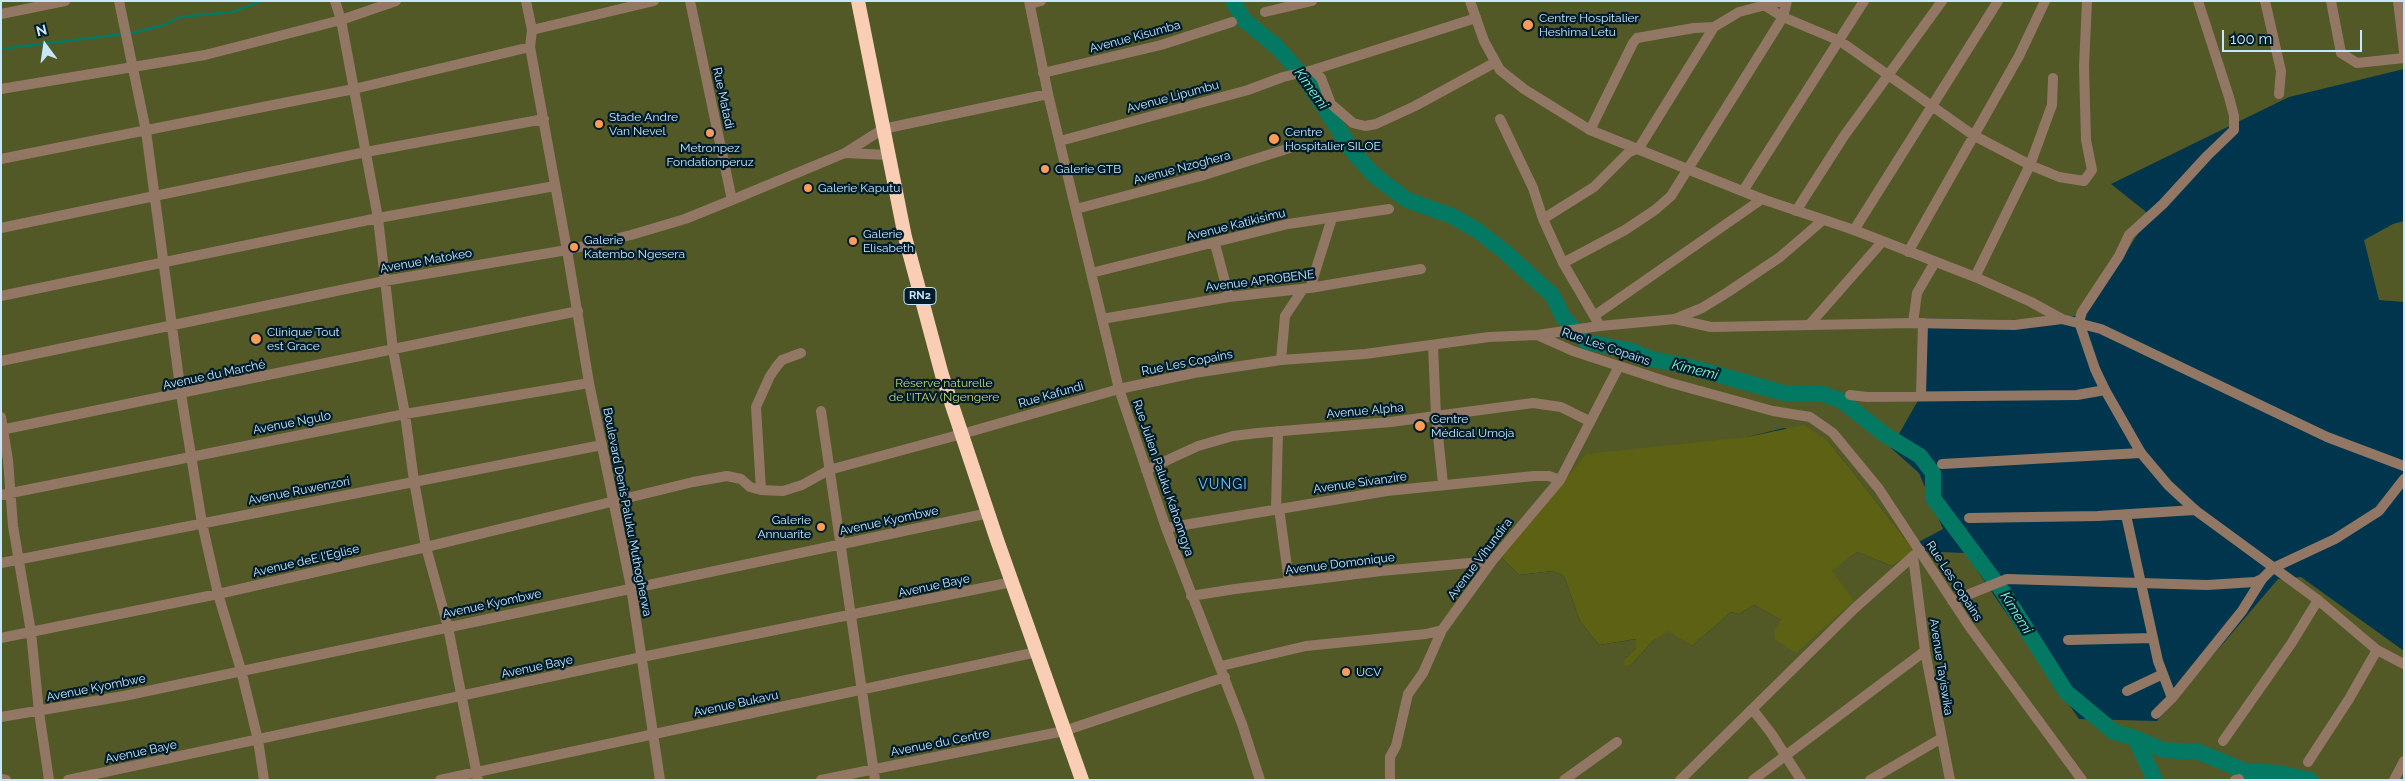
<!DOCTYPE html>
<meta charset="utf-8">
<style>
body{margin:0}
#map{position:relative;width:2405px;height:781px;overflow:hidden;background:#00364d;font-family:Raleway,sans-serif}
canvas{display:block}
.frame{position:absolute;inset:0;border:2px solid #c7e8fc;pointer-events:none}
.north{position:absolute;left:20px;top:20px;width:50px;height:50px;-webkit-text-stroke:4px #001c2a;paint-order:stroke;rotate:346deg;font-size:14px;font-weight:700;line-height:20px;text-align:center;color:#c7e8fc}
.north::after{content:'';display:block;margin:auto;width:18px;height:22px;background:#c7e8fc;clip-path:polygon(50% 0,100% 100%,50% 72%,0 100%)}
.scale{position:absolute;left:2222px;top:30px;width:140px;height:22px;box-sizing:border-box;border:2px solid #c7e8fc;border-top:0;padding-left:6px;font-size:15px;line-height:18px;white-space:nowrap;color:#c7e8fc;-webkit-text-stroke:4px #001c2a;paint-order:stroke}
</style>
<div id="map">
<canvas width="2405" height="781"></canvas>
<div class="frame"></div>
<div class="north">N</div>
<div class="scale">100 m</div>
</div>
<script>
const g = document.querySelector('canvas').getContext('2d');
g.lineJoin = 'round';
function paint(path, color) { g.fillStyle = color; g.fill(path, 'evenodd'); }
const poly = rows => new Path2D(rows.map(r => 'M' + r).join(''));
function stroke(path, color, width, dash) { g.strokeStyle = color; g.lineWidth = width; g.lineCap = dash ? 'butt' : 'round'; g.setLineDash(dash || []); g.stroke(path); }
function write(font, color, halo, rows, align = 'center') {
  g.font = font + ' Raleway,sans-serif'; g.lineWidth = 4.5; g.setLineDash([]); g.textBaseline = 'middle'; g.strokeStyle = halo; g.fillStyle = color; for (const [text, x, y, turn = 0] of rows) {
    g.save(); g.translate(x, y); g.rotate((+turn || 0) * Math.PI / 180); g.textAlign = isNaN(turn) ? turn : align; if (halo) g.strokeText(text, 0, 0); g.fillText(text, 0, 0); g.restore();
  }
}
const green = poly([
 [1,1,2404,1,2404,69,2289,97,2111,184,2150,215,2089,310,2075,316,2011,320,1920,318,1920,397,1891,448,1919,473,1943,529,1911,546,1829,442,1784,428,1747,437,1502,558,1519,575,1553,571,1564,576,1580,621,1599,645,1637,639,1636,648,1626,658,1632,664,1653,641,1668,630,1692,646,1731,612,1739,614,1754,605,1781,620,1831,571,1857,552,1892,566,1915,551,1965,553,2079,719,2157,721,2278,579,2301,577,2404,651,2404,780,1,780],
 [2404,221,2404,302,2379,300,2364,240,2393,224]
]);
const forest = poly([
 [1804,425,1829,442,1915,551,1892,566,1857,552,1832,571,1854,601,1796,653,1775,639,1774,631,1781,620,1754,605,1739,614,1731,612,1692,646,1668,631,1653,641,1632,664,1625,666,1624,663,1626,658,1636,648,1636,639,1599,645,1580,621,1564,576,1553,571,1519,575,1502,558,1586,454,1747,437]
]);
const stream = poly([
 [129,34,164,25,180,17,233,12,261,1],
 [1,49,123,34]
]);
const river = poly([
 [1233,1,1244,20,1277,47,1305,78,1354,153,1375,176,1407,200,1452,216,1478,231,1505,252,1553,296,1563,317,1587,342,1629,350,1651,359,1683,365,1784,393,1823,394,1842,401,1884,434,1920,456,1933,473,1933,498,2003,592,2066,692,2114,732,2135,738,2163,750,2199,752,2245,771,2279,773,2310,780],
 [2135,738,2155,780]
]);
const minor = poly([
 [119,1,146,131,181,394,202,523,218,594,241,670,258,740,264,780],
 [335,1,341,20,378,218,393,350,405,414,414,481,426,547,448,627,478,780],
 [526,1,532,30,530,47,567,250],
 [690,1,732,200],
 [1029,1,1048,94,1119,389,1166,528,1242,724,1260,780],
 [2265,1,2281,71,2279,94],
 [2331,1,2341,53,2357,63,2404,58],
 [2398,1,2404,52],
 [1030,4,1041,1],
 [1764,5,1783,17,1840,41,1973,135,2030,165,2059,177,2084,181,2092,170,2086,140,2085,105,2084,66,2087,1],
 [1265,12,1312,1],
 [1,14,65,1],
 [532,30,654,1],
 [1313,70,1321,78,1331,104,1353,123,1365,126,1376,124,1415,106,1494,63],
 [1043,73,1161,45,1232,22],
 [1,89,205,55,341,20,396,1],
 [1500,119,1533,188,1543,219,1563,263,1600,326],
 [1590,130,1633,43,1637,38,1694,28,1714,27],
 [1060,141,1248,90,1283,77,1313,70,1476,18],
 [845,153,888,155],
 [1,159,354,89,530,47],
 [1743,191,1864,1],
 [1076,209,1201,176,1293,147],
 [1796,211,1844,136,1942,1],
 [1543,219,1594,187,1629,152,1639,148,1714,27,1739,12,1781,1],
 [1,228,366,152,544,119],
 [1854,230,1998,1],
 [1215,244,1229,297],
 [1908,252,2019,56,2045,1],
 [1563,263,1625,230,1655,210,1671,196,1783,17,1787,1],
 [1091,273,1288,224,1389,209],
 [1975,277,2030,165,2052,105,2053,78],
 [1310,288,1332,218],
 [1,296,378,218,555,186],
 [1594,316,1762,199],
 [1102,319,1229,297,1310,288,1421,269],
 [1675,319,1702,308,1728,292,1780,257,1823,220],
 [2079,322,2082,312,2119,256,2129,235,2163,204,2207,156,2234,130,2234,116,2229,97,2198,1],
 [1913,323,1917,293,1935,262],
 [1810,324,1882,242],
 [1433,345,1436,416,1443,484],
 [1281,360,1285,316,1303,289],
 [1,361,384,281,567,250,631,235,685,219,732,200,845,153,883,129,1048,94],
 [1850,395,1867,397,2077,395,2105,390],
 [1921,395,1923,323],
 [821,411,875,780],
 [1,417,8,460,13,526,31,632,39,712,49,780],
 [1,430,578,311],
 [1942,464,2141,453],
 [1146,470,1198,446,1233,436,1258,433,1391,422,1533,403,1561,407,1589,421],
 [761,490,756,407,770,376,777,366,782,360,801,353],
 [1,495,405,414,589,383],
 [1279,508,1289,582],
 [1276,509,1278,431],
 [2126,515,2158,661,2172,698],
 [1969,518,2098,516,2195,510],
 [1166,528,1387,491,1534,476,1549,476,1560,480],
 [1913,556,1925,651,1950,780],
 [1,563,602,445],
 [2273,568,2335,539,2379,511,2404,479],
 [1191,596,1235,589,1381,571,1492,561],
 [1,638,218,594,426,547,693,482,727,476,741,479,750,487,761,490,783,491,802,485,829,470,962,434],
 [2068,640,2153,638],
 [1221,666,1306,646,1426,634,1442,630],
 [2127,691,2163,674],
 [1753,710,1771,733,1801,780],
 [2156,714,2172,698,2242,611,2262,579],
 [1,717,124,696,989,513],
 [2223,741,2291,644,2318,600],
 [2308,762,2349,699,2377,650],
 [1,779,6,780],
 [68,780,642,657,1012,582],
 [440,780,1037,652],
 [821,780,1064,731,1225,677],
 [1390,780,1390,757,1396,746,1408,694,1423,673,1442,630,1492,561,1560,480,1619,366],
 [1564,780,1617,742],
 [1680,780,1855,608,1920,550],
 [1753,780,1925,651],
 [1870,780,1940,739],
 [2235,780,2239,779],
 [2394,780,2404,761]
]);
const tertiary = poly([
 [1470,1,1484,41,1500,70,1524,89,1590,130,1762,199,1854,230,1975,277,2031,302,2062,319],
 [567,250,589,383,631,587,660,780],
 [2079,322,2095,369,2105,390,2141,453,2168,485,2195,510,2318,600,2377,650,2404,664],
 [1537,335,1573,351,1671,383,1773,411,1810,417,1833,433,1879,489,1969,626,2082,780],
 [962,434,1119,389,1194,373,1281,360,1365,354,1489,337,1537,335,1600,326,1675,319,1711,327,1913,323,2014,325,2062,319,2101,329,2327,437,2404,466],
 [1952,601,2007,579,2207,585,2255,582,2262,579,2273,568]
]);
const trunk = poly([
 [858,1,905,237,942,375,997,540,1082,780]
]);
const markers = [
 [1528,25,6,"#fe9c58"],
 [599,124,5,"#fe9c58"],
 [710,133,5,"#fe9c58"],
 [1274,139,6,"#fe9c58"],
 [1045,169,5,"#fe9c58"],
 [808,188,5,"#fe9c58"],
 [853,241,5,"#fe9c58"],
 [574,247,5,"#fe9c58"],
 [256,339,6,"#fe9c58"],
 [1420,426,6,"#fe9c58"],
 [821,527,5,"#fe9c58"],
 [1346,672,5,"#fe9c58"]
];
const shields = [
 [920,296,32]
];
const shieldNames = [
 ["RN2",920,296]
];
const poiNames = [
 ["Centre Hospitalier",1539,18],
 ["Heshima Letu",1539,32],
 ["Stade Andre",609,117],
 ["Van Nevel",609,131],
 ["Centre",1285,132],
 ["Hospitalier SILOE",1285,146],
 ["Metronpez",710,148,"center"],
 ["Fondationperuz",710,162,"center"],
 ["Galerie GTB",1055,169],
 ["Galerie Kaputu",818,188],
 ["Galerie",863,234],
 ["Elisabeth",863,248],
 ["Galerie",584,240],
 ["Katembo Ngesera",584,254],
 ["Clinique Tout",267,332],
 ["est Grace",267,346],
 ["Centre",1431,419],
 ["Médical Umoja",1431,433],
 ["Galerie",811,520,"right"],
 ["Annuarite",811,534,"right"],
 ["UCV",1356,672]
];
const streetNames = [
 ["Avenue Kisumba",1135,37,-15],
 ["Avenue Lipumbu",1173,97,-15],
 ["Rue Matadi",723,98,78],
 ["Avenue Nzoghera",1182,168,-15],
 ["Avenue Katikisimu",1236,225,-14],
 ["Avenue Matokeo",426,261,-10],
 ["Avenue APROBENE",1260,281,-7],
 ["Rue Les Copains",1606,347,19],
 ["Rue Les Copains",1187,363,-11],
 ["Avenue du Marché",214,375,-12],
 ["Rue Kafundi",1051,395,-16],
 ["Avenue Alpha",1365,411,-5],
 ["Avenue Ngulo",292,423,-11],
 ["Rue Julien Paluku Kahonngya",1163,478,71],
 ["Avenue Sivanzire",1360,483,-8],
 ["Avenue Ruwenzori",299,491,-11],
 ["Boulevard Denis Paluku Muthogherwa",627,512,79],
 ["Avenue Kyombwe",889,521,-12],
 ["Avenue Vihundira",1480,559,-53],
 ["Avenue deE l'Eglise",306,561,-13],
 ["Avenue Domonique",1340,564,-7],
 ["Rue Les Copains",1954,581,57],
 ["Avenue Baye",934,586,-12],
 ["Avenue Kyombwe",492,604,-12],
 ["Avenue Baye",537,667,-12],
 ["Avenue Tayiswika",1941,667,81],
 ["Avenue Kyombwe",96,688,-11],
 ["Avenue Bukavu",736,704,-12],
 ["Avenue du Centre",940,743,-11],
 ["Avenue Baye",141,752,-12]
];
const parkNames = [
 ["Réserve naturelle",944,383],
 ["de l'ITAV (Ngengere",944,397]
];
const waterNames = [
 ["Kimemi",1311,89,54],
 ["Kimemi",1695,370,14],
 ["Kimemi",2016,613,58]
];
const neighbourhoodNames = [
 ["VUNGI",1223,485]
];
paint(green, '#535827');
paint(forest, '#5c6113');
stroke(stream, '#037963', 2.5);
stroke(river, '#037963', 16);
stroke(minor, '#937765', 10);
stroke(tertiary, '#937765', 10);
stroke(trunk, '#faceb4', 14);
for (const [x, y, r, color] of markers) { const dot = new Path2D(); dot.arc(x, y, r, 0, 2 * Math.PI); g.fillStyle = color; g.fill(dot); stroke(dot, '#001c2a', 2); }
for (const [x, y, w] of shields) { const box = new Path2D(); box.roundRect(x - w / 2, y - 8.5, w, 17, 4); g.fillStyle = '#001c2a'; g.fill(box); stroke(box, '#c7e8fc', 1); }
write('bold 11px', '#c7e8fc', null, shieldNames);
write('12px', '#c7e8fc', '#001c2a', poiNames, 'left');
write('12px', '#c7e8fc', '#001c2a', streetNames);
write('12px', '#ccd56f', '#001c2a', parkNames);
write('italic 14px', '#7bffdc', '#001c2a', waterNames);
g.letterSpacing = '1px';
write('14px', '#71cbfb', '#001c2a', neighbourhoodNames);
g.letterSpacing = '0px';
</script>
